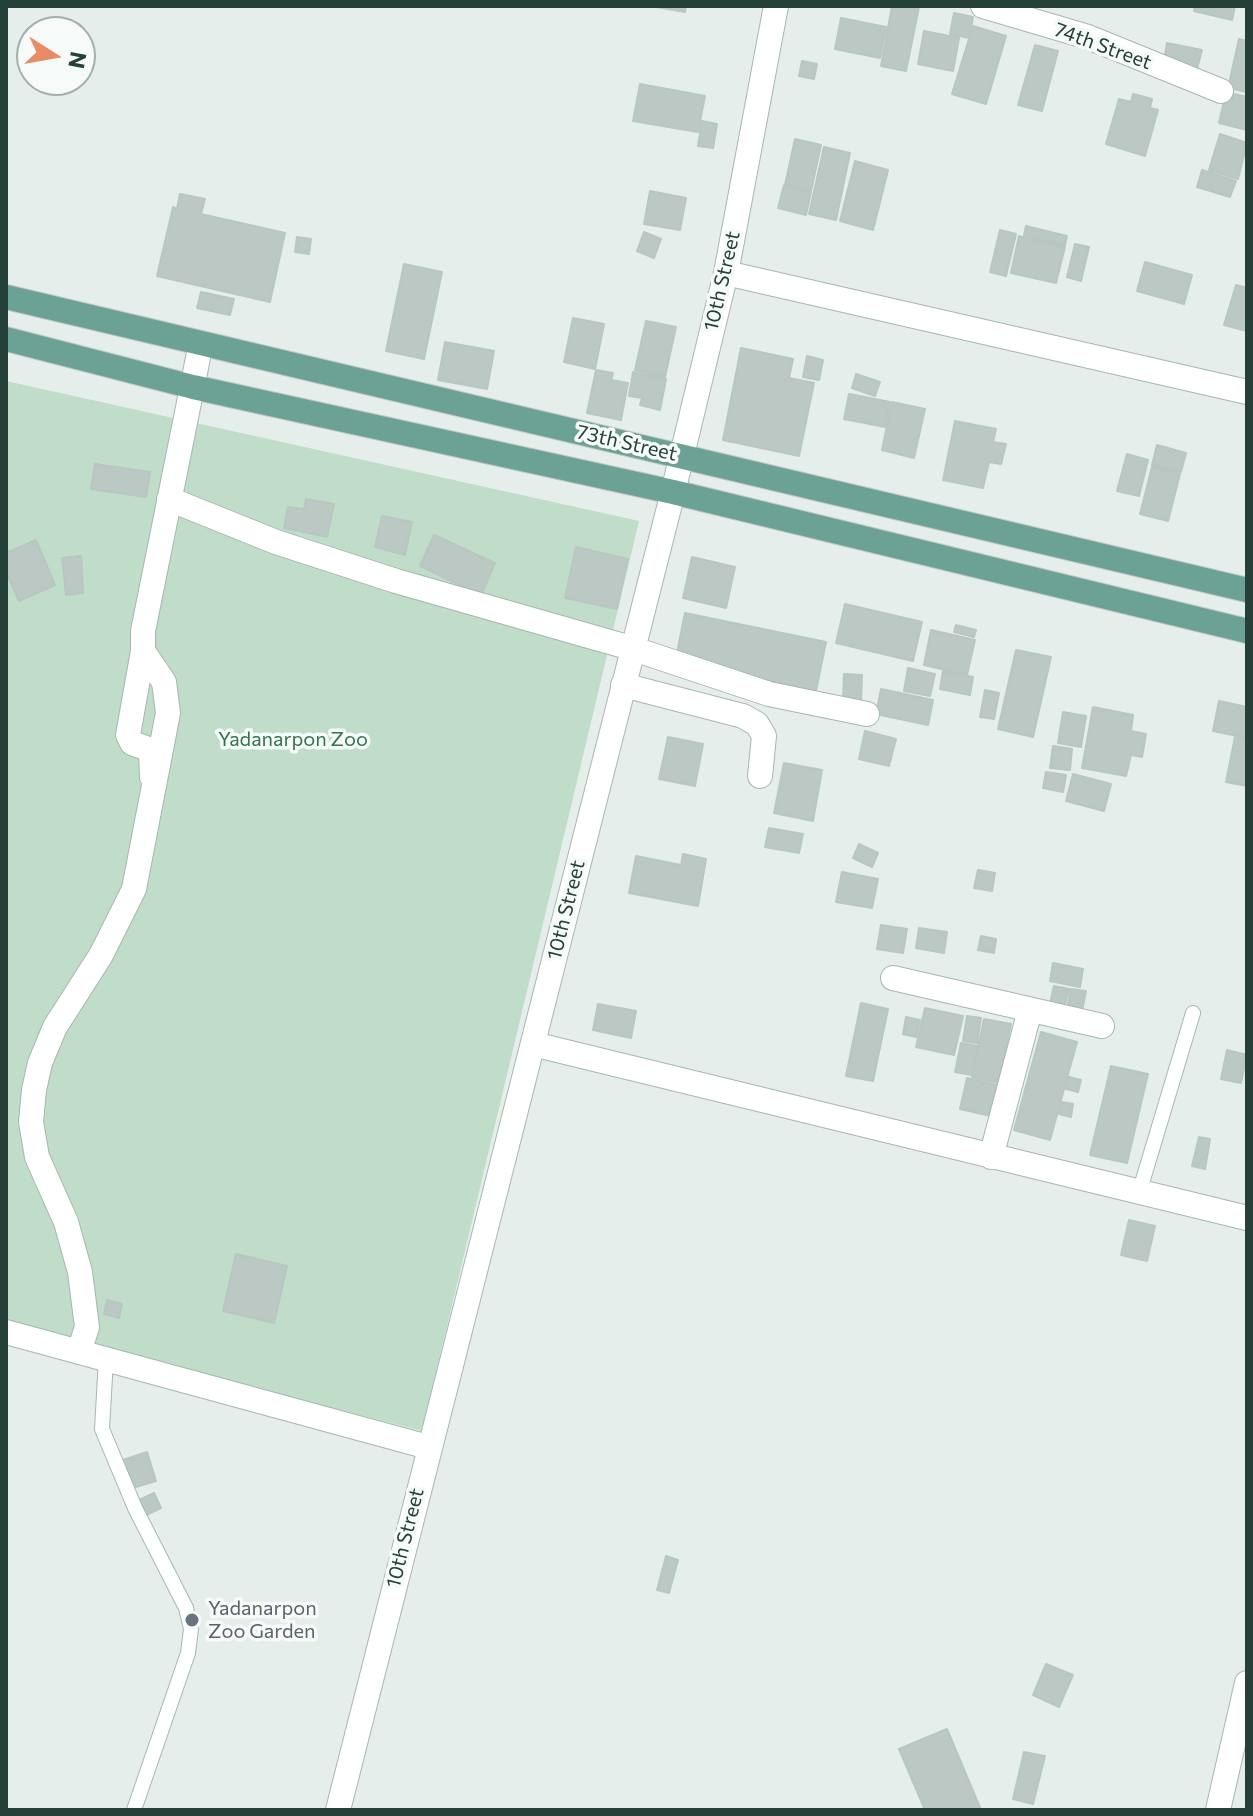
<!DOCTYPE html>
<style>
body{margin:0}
#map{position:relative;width:1253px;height:1816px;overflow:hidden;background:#e5eeea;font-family:Commissioner,sans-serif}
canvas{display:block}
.frame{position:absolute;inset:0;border:8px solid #253f39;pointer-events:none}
.north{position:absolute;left:16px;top:16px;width:80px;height:80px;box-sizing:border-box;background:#f6faf8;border:2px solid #a2afac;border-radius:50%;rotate:101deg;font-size:22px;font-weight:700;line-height:32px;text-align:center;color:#253f39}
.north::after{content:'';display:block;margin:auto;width:28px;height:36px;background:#eb8b65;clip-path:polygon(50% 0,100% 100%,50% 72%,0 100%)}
</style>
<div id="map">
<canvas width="1253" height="1816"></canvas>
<div class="frame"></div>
<div class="north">N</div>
</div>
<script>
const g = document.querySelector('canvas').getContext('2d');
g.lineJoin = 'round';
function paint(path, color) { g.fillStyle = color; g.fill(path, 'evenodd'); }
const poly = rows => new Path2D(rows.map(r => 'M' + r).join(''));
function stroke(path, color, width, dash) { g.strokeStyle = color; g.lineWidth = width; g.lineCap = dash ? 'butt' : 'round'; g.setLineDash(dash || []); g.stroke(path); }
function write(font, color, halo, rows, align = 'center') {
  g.font = font + ' Commissioner,sans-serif'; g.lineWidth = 7; g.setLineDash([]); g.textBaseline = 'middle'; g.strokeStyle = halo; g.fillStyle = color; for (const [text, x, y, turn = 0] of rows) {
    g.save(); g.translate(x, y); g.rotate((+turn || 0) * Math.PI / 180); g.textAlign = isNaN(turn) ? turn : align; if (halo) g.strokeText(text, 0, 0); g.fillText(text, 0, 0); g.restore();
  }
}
const green = poly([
 [6,381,639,521,422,1431,6,1324]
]);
const building = poly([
 [651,6,686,6,685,12,651,6],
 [892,6,919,7,906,71,881,66,892,6],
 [1195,6,1235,6,1232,20,1194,11,1195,6],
 [954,13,973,17,969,38,950,34,954,13],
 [841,18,886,27,880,58,835,49,841,18],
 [973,26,1006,36,986,104,952,94,973,26],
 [924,31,959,38,953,71,918,64,924,31],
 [1239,39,1247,41,1247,92,1228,88,1239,39],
 [1167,43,1202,50,1197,69,1164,61,1167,43],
 [1035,45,1058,51,1042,111,1018,105,1035,45],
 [802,61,817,64,814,79,799,76,802,61],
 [640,84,705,96,698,132,633,121,640,84],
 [1226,92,1247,97,1247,130,1219,123,1226,92],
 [1133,94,1152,99,1150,108,1158,110,1145,156,1106,144,1119,99,1131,102,1133,94],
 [702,121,717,124,713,148,698,146,702,121],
 [1220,134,1247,143,1238,179,1209,170,1220,134],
 [795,139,821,145,811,191,785,185,795,139],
 [824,147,850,153,836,220,809,214,824,147],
 [855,161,888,170,873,230,840,221,855,161],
 [1202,170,1236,181,1230,197,1197,187,1202,170],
 [784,185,811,192,806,215,778,208,784,185],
 [650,191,686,198,680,230,644,224,650,191],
 [180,194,205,199,201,214,285,233,270,302,157,276,173,207,177,209,180,194],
 [1026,226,1067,236,1065,245,1024,235,1026,226],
 [1000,230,1016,234,1006,276,990,272,1000,230],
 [644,232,661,239,654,258,637,251,644,232],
 [1019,236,1065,247,1056,283,1011,273,1019,236],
 [297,237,311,239,309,254,295,252,297,237],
 [1075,244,1089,247,1081,281,1067,277,1075,244],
 [1145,262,1192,275,1184,304,1137,291,1145,262],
 [404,264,442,272,424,359,386,351,404,264],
 [1236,285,1247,288,1247,331,1224,325,1236,285],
 [201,292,234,299,230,315,197,308,201,292],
 [573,318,604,324,595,369,564,362,573,318],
 [646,321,676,327,665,377,635,370,646,321],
 [445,342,494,351,487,389,438,380,445,342],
 [741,348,793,359,789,378,814,383,799,456,723,440,741,348],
 [807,356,823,360,819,380,803,377,807,356],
 [596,370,613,373,611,380,628,383,621,420,587,413,596,370],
 [633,372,666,379,660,410,640,405,642,398,629,396,633,372],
 [856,374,880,382,875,396,852,388,856,374],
 [849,394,890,402,885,427,844,419,849,394],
 [892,402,925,409,914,458,882,450,892,402],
 [955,421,996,429,993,442,1006,444,1001,464,989,462,983,488,943,480,955,421],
 [1157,445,1186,453,1181,472,1152,465,1157,445],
 [1127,454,1148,460,1139,496,1117,491,1127,454],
 [95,464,150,472,146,497,91,489,95,464],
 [1152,467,1180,474,1168,521,1140,514,1152,467],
 [306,499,334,504,327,537,284,528,288,507,304,509,306,499],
 [382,516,412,522,405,555,375,547,382,516],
 [434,535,495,563,481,595,420,566,434,535],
 [36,540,55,585,19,601,6,572,6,553,36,540],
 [576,547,628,559,617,609,565,598,576,547],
 [81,556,83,593,66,595,62,558,81,556],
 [692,557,735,567,726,608,683,598,692,557],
 [845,604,922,622,913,661,836,643,845,604],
 [685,613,826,642,816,691,675,663,685,613],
 [956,625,976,630,974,637,954,632,956,625],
 [931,630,975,640,967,675,924,665,931,630],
 [1016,650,1051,657,1033,737,998,729,1016,650],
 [908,668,935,674,930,696,904,691,908,668],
 [943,671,973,677,970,695,940,689,943,671],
 [844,674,862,675,861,701,843,700,844,674],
 [881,689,933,700,928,725,876,714,881,689],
 [985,690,999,693,994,719,980,717,985,690],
 [1219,701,1247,707,1247,738,1213,731,1219,701],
 [1093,707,1133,715,1131,731,1146,734,1142,757,1131,755,1126,776,1082,768,1093,707],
 [1063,712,1086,716,1081,747,1058,743,1063,712],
 [865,731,896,739,889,766,859,759,865,731],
 [668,737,703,744,695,786,659,779,668,737],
 [1235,737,1247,739,1247,786,1226,782,1235,737],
 [1053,746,1072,749,1070,770,1050,768,1053,746],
 [784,763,822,770,813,821,774,813,784,763],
 [1046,772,1066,775,1063,792,1043,788,1046,772],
 [1073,774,1111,784,1104,811,1066,801,1073,774],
 [769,828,803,834,799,853,765,847,769,828],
 [859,844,878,853,872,867,853,858,859,844],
 [683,854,706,859,698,906,629,893,636,856,681,865,683,854],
 [978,870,995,873,992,891,974,888,978,870],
 [842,872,878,879,872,908,836,902,842,872],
 [881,925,907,929,903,953,877,949,881,925],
 [919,928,947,932,944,953,916,948,919,928],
 [981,936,996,939,994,953,978,950,981,936],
 [1053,963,1083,969,1080,987,1050,981,1053,963],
 [1054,986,1069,989,1063,1012,1049,1008,1054,986],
 [1071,989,1086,991,1080,1021,1065,1018,1071,989],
 [861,1003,888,1009,873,1081,846,1076,861,1003],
 [598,1004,636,1011,631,1038,593,1030,598,1004],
 [925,1008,963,1016,954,1055,916,1047,925,1008],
 [967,1016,981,1018,977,1043,963,1041,967,1016],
 [906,1017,920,1020,916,1037,903,1034,906,1017],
 [984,1019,1011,1024,999,1083,972,1077,984,1019],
 [1041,1032,1077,1042,1050,1140,1014,1130,1041,1032],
 [961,1043,978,1046,972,1075,955,1072,961,1043],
 [1227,1050,1247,1055,1241,1083,1221,1079,1227,1050],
 [1111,1066,1148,1074,1127,1163,1090,1155,1111,1066],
 [1069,1077,1081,1080,1078,1092,1066,1089,1069,1077],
 [967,1078,997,1085,991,1116,960,1109,967,1078],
 [1062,1102,1073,1104,1071,1117,1059,1114,1062,1102],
 [1199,1137,1210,1139,1205,1169,1192,1166,1199,1137],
 [1129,1220,1155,1226,1147,1261,1121,1255,1129,1220],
 [236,1254,287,1266,274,1323,223,1311,236,1254],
 [107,1300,122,1304,119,1318,104,1314,107,1300],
 [147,1452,156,1481,129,1489,120,1461,147,1452],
 [154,1493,161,1508,144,1516,137,1501,154,1493],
 [666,1556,678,1560,669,1593,657,1590,666,1556],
 [1046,1664,1073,1675,1059,1707,1033,1695,1046,1664],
 [947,1729,981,1810,925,1810,899,1749,947,1729],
 [1024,1752,1045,1756,1033,1804,1013,1799,1024,1752]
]);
const lane = poly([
 [1139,1193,1193,1013],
 [106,1359,102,1429,135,1508,186,1608,191,1629,188,1653,134,1810]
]);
const street = poly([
 [983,6,1088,37,1221,91],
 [726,273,1247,392],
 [169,499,276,542,396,581,631,648,769,694,867,714],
 [143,651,128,735,132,743,151,750,152,777],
 [623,685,743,716,757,724,764,736,760,776],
 [893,978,1102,1026],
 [533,1044,1247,1218],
 [991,1157,1030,1010],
 [6,1332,428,1447],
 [79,1352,87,1327,80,1272,66,1222,37,1157,31,1122,34,1090,40,1063,55,1027,101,955,134,889,168,713,164,682,143,651,143,631,201,343],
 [338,1810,673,492,726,273,776,6],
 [1218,1810,1247,1683]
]);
const primary = poly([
 [6,297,1247,590],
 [6,339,193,387,673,492,1247,631]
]);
const markers = [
 [192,1620,8,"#6b7280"]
];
const streetNames = [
 ["74th Street",1103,46,20],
 ["10th Street",722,281,-77],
 ["73th Street",627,443,13],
 ["10th Street",566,910,-76],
 ["10th Street",405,1538,-76]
];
const parkNames = [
 ["Yadanarpon Zoo",293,739]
];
const worshipNames = [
 ["Yadanarpon",208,1608],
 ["Zoo Garden",208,1631]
];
paint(green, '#bfddc9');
paint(building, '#bbc8c3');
stroke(building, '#b8c7c1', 2);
stroke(lane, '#a8b6b1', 16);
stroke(street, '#a8b6b1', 26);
stroke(primary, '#c2c9c8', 26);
stroke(lane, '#fff', 14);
stroke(street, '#fff', 24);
stroke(primary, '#6ca195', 24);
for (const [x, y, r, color] of markers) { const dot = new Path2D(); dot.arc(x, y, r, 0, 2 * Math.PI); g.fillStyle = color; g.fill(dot); stroke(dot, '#f6faf8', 3); }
write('20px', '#253f39', '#f6faf8', streetNames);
write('20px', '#31744d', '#f6faf8', parkNames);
write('20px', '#5b616d', '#f6faf8', worshipNames, 'left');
</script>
